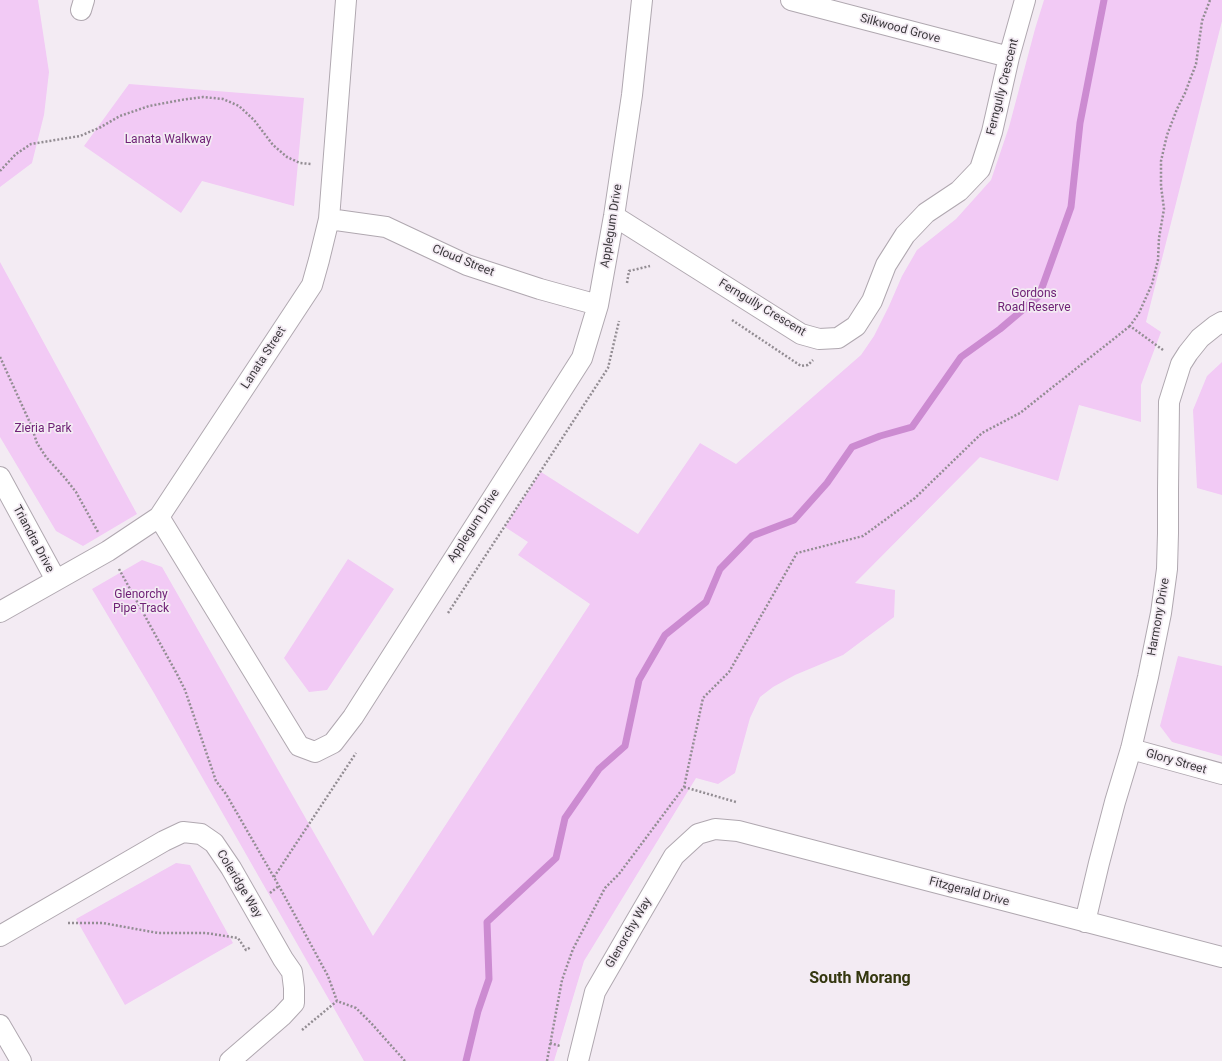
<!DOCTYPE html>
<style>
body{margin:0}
canvas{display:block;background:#f3ebf3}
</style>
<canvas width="1222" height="1061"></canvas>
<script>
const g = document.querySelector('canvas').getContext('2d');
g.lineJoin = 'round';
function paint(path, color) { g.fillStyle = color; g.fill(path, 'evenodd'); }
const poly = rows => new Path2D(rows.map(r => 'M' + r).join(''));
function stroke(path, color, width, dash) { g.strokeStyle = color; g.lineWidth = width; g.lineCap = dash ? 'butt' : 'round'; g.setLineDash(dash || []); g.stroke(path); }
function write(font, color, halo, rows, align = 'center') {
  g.font = font + ' Roboto,sans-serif'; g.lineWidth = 3.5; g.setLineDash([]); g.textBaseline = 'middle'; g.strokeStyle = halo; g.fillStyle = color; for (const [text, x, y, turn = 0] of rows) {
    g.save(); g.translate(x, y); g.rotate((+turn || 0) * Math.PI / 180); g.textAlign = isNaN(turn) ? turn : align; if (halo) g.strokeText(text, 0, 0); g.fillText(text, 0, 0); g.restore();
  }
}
const green = poly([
 [0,0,38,0,49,72,44,115,32,163,0,187],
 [1044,0,1222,0,1222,21,1146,322,1161,332,1141,385,1141,422,1079,405,1058,481,980,457,855,583,895,590,894,617,843,655,795,675,773,687,760,697,750,718,735,773,718,784,696,778,584,961,554,1061,364,1061,154,693,92,589,142,560,162,567,373,936,590,604,518,555,528,542,505,527,541,472,638,534,700,443,736,464,861,355,874,336,889,306,902,276,917,250,956,219,991,180,1009,127,1035,29],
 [129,84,304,98,294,206,202,181,181,213,84,146],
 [0,262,137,514,83,546,56,531,0,437],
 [1222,362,1222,495,1197,488,1193,410,1207,376],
 [348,559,394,589,327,690,309,692,284,658],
 [1178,656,1222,666,1222,756,1172,742,1160,726],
 [176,863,190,865,233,943,125,1005,76,919]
]);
const stream = poly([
 [466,1061,478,1011,489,979,487,922,556,858,565,818,599,769,625,746,639,680,665,635,706,602,720,569,752,536,794,520,827,483,852,447,880,436,912,427,961,357,1000,329,1039,296,1071,207,1080,123,1104,0]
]);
const path = poly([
 [0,171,16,154,31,144,80,136,101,127,120,116,149,106,181,100,203,97,223,99,239,106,254,120,273,145,287,157,300,163,311,164],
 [627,283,629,271,650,266],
 [732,320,801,366,808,365,813,360],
 [1163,350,1130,326,1139,313,1152,284,1158,260,1159,238,1164,209,1161,186,1161,161,1167,135,1177,109,1185,93,1196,64,1202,21,1210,0],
 [0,357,31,425,37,443,46,457,65,478,76,492,98,532],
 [119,569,177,674,185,690,216,781,226,794,279,886,328,976,337,1001,356,1008,371,1023,405,1061],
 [448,613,608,368,619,321],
 [684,787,736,802],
 [274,877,356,753],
 [270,893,279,886],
 [68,923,103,923,158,933,206,933,238,938,246,950,251,947],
 [302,1030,337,1001],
 [550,1043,560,1046],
 [547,1061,562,980,573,949,605,888,619,874,684,787,703,698,729,672,797,553,863,536,915,498,982,433,1020,413,1130,326]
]);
const minor = poly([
 [791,0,1009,57],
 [81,10,84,0],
 [614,216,801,334,819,339,838,338,856,326,872,301,886,265,905,235,926,213,959,191,980,169,992,132,1009,57,1025,0],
 [329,219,386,227,467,265,540,289,598,305],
 [0,477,56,580],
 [159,517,299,746,315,752,333,743,353,717,582,358,598,305,614,216,632,95,642,0],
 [0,612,108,551,159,517,312,285,319,260,329,219,346,0],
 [1131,749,1222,774],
 [1085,922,1099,863,1115,802,1131,749,1148,677,1161,613,1167,569,1168,533,1168,490,1169,402,1181,364,1188,353,1200,338,1215,326,1222,322],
 [0,936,164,841,183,832,201,834,214,843,231,868,283,959,292,972,294,988,294,1003,282,1016,230,1061],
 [0,1025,21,1061],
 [578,1061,595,992,632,928,674,856,698,834,715,829,738,831,1222,957]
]);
const streetNames = [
 ["Silkwood Grove",900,29,15],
 ["Ferngully Crescent",1003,87,-76],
 ["Applegum Drive",612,226,-81],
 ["Cloud Street",463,261,22],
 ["Ferngully Crescent",762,308,31],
 ["Lanata Street",264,358,-57],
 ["Applegum Drive",474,526,-57],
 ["Triandra Drive",33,539,62],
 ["Harmony Drive",1159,617,-80],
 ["Glory Street",1176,762,16],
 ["Coleridge Way",239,884,59],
 ["Fitzgerald Drive",969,892,15],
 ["Glenorchy Way",629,933,-60]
];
const parkNames = [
 ["Lanata Walkway",168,140],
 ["Gordons",1034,294],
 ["Road Reserve",1034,308],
 ["Zieria Park",43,429],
 ["Glenorchy",141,595],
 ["Pipe Track",141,609]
];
const districtNames = [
 ["South Morang",860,979]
];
paint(green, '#f2caf5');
stroke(stream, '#cc8bd1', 7);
stroke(minor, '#b0a8b0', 22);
stroke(path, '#938d93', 2.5, [2, 2]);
stroke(minor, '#fff', 20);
write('12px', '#3b383c', '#f3ebf3', streetNames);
write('12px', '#6f2276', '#f3ebf3', parkNames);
write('bold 16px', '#34370f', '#f3ebf3', districtNames);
</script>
